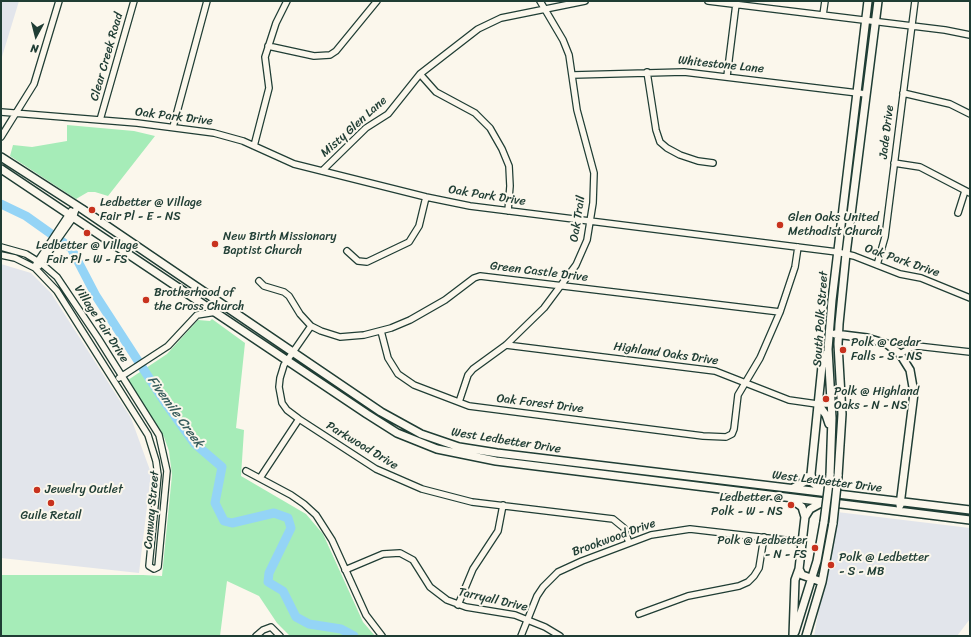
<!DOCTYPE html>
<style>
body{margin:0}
#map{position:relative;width:971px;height:637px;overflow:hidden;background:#fbf7ec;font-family:Sriracha,sans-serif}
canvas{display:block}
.frame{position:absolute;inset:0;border:2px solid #1f3d34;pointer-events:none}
.north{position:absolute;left:16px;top:16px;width:40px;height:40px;-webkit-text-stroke:3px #fbf7ec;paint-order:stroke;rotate:187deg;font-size:11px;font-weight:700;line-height:16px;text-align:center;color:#1f3d34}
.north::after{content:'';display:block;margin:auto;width:14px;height:18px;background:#1f3d34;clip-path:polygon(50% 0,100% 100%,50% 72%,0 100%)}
</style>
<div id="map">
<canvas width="971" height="637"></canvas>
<div class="frame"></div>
<div class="north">N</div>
</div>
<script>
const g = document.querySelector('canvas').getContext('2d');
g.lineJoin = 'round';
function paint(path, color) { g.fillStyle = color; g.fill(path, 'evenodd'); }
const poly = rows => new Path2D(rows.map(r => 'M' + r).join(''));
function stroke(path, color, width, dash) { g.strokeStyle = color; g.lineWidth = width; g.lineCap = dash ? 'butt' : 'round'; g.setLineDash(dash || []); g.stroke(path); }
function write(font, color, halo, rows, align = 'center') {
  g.font = font + ' Sriracha,sans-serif'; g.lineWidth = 4; g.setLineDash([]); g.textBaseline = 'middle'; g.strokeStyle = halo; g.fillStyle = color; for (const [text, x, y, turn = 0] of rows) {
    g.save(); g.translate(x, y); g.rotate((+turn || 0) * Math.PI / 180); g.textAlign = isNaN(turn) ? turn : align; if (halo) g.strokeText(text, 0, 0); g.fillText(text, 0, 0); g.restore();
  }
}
const built = poly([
 [1,1,19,1,1,60],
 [1,264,31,273,51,293,131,418,151,473,139,573,1,558],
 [837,512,970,528,970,619,957,636,814,636]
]);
const green = poly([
 [67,125,134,131,155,136,108,196,95,192,88,192,76,199,10,156,13,145,32,147,67,141],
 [212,319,245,343,236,428,244,430,241,476,306,514,323,534,363,622,375,636,290,636,277,623,259,596,227,581,220,636,1,636,1,575,143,575,162,576,172,475,169,451,164,437,128,380,167,354,198,320,210,321]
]);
const river = poly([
 [1,204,26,216,71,248,96,296,166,404,194,443,222,467,215,503,224,521,232,523,274,513,288,518,291,528,269,573,268,582,283,591,296,617,309,624,341,629,354,636]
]);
const minor = poly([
 [708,1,945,30,970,35],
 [823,15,825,1],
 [268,46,314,56,330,55,336,51,377,1],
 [647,72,656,130,660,142,667,148,680,155,698,161,713,163],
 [420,74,436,92,475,113,490,128,502,149,509,166,510,186,508,211],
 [573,75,684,72,866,94],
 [727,76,736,4],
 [903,93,950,104,970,114],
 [1,112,137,123,214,133,243,141,294,164,426,197,470,206,837,252,854,256,900,274,921,278,970,298],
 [100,120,134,1],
 [173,127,207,1],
 [1,137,34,84,59,1],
 [254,146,269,88,265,57,276,23,287,1],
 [894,163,920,167,970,193],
 [322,171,366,128,388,114,420,74,478,29,501,18,585,1],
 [958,213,965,191],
 [1,247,26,254,42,264,57,277,98,338,159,435,167,471,158,567,154,569,149,566,158,475,156,461,148,435,57,291,35,268,15,258,1,255],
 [347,251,358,261,367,262,409,242,419,226,426,197],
 [36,264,71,211],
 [877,265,885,237,915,1],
 [39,266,73,218,77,206],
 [259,281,264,286,284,292,289,296,300,314,311,326,321,331,340,337,364,335,391,328,410,320,445,300,474,278,480,276,780,312],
 [311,326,284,365,280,378,279,387,282,403,287,410,299,419,376,469,422,489,472,502,613,519,624,528,629,543],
 [381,331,388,358,398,374,414,385,469,406,703,436,726,437,732,434,734,429,738,395,760,358,780,312,795,267,798,247],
 [506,345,715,371,789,400,817,404,842,404],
 [900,354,910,348,917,346,970,352],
 [119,378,168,346,197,315,216,312],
 [459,402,468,375,473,369,506,345,544,308,576,265,587,240,593,203,594,173,577,110,569,55,563,40,540,1],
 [246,471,291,495,304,504,316,515,332,540,366,615,382,636],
 [260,478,299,419],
 [345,570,383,554,400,553,413,560,430,587,447,600,466,607,515,615,545,627,560,636],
 [458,605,473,569,498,531,503,505],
 [639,614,688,596,739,586,748,582,754,576,759,568,764,537],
 [256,636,263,630,271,627,280,636],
 [521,636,537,596,543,587,558,572,582,561,651,535,690,529,802,542]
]);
const major = poly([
 [1,157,82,209,381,412,421,434,459,447,497,453,970,510],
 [1,169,367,414,397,433,437,449,496,461,970,520],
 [835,334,867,338,887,344,900,354,910,370,914,393,900,505],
 [818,404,826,415,829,424],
 [830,475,832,418,828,349,832,300,868,1],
 [838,476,842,414,838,344,839,324,846,254,878,1],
 [793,488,806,481,811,474],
 [824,490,813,483,811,474,822,366,827,353],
 [791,499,802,507,805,517,799,569,795,580,793,636],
 [805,517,810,509,821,503],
 [799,569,802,575,822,582],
 [795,632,817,561,824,522],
 [806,636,822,582,833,523]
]);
const majorBridge = poly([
 [824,522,830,475],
 [833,523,838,476]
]);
const markers = [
 [92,210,4,"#c8321e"],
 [780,225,4,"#c8321e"],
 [87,233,4,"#c8321e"],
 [215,244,4,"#c8321e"],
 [146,300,4,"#c8321e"],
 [843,350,4,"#c8321e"],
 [826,399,4,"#c8321e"],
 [37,490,4,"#c8321e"],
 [51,503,4,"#c8321e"],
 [791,505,4,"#c8321e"],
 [815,548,4,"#c8321e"],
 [831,565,4,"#c8321e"]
];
const streetNames = [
 ["Clear Creek Road",107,57,-74],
 ["Whitestone Lane",721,65,6],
 ["Oak Park Drive",174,117,7],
 ["Misty Glen Lane",354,127,-42],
 ["Jade Drive",887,132,-83],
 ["Oak Park Drive",487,196,9],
 ["Oak Trail",578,219,-81],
 ["Oak Park Drive",902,261,19],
 ["Green Castle Drive",539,272,7],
 ["South Polk Street",821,319,-86],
 ["Village Fair Drive",101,324,57],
 ["Highland Oaks Drive",666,354,8],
 ["Oak Forest Drive",540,404,7],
 ["West Ledbetter Drive",506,441,9],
 ["Parkwood Drive",362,446,31],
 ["West Ledbetter Drive",827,482,7],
 ["Conway Street",152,510,-85],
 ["Brookwood Drive",614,538,-20],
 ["Tarryall Drive",493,600,13]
];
const poiNames = [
 ["Ledbetter @ Village",100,203],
 ["Fair Pl - E - NS",100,217],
 ["Glen Oaks United",788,218],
 ["Methodist Church",788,232],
 ["New Birth Missionary",223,237],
 ["Baptist Church",223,251],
 ["Ledbetter @ Village",87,246,"center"],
 ["Fair Pl - W - FS",87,260,"center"],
 ["Brotherhood of",154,293],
 ["the Cross Church",154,307],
 ["Polk @ Cedar",851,343],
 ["Falls - S - NS",851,357],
 ["Polk @ Highland",834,392],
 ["Oaks - N - NS",834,406],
 ["Jewelry Outlet",45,490],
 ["Ledbetter @",783,498,"right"],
 ["Polk - W - NS",783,512,"right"],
 ["Guile Retail",51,516,"center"],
 ["Polk @ Ledbetter",807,541,"right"],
 ["- N - FS",807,555,"right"],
 ["Polk @ Ledbetter",839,558],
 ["- S - MB",839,572]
];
const waterNames = [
 ["Fivemile Creek",175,412,54]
];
paint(built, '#e2e5eb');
paint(green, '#a6ecb8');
stroke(river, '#94d4f6', 9);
stroke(minor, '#1f3d34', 8);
stroke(major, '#1f3d34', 10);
stroke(minor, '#fbf7ec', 5.5);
stroke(major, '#fbf7ec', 7);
stroke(majorBridge, '#1f3d34', 10, []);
stroke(majorBridge, '#fbf7ec', 7);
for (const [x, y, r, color] of markers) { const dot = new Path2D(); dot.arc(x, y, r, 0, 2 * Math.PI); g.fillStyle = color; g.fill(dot); stroke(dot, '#fbf7ec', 1.5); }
write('12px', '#1f3d34', '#fbf7ec', streetNames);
write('12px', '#1f3d34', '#fbf7ec', poiNames, 'left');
write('italic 13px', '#365b5b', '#fbf7ec', waterNames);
</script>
